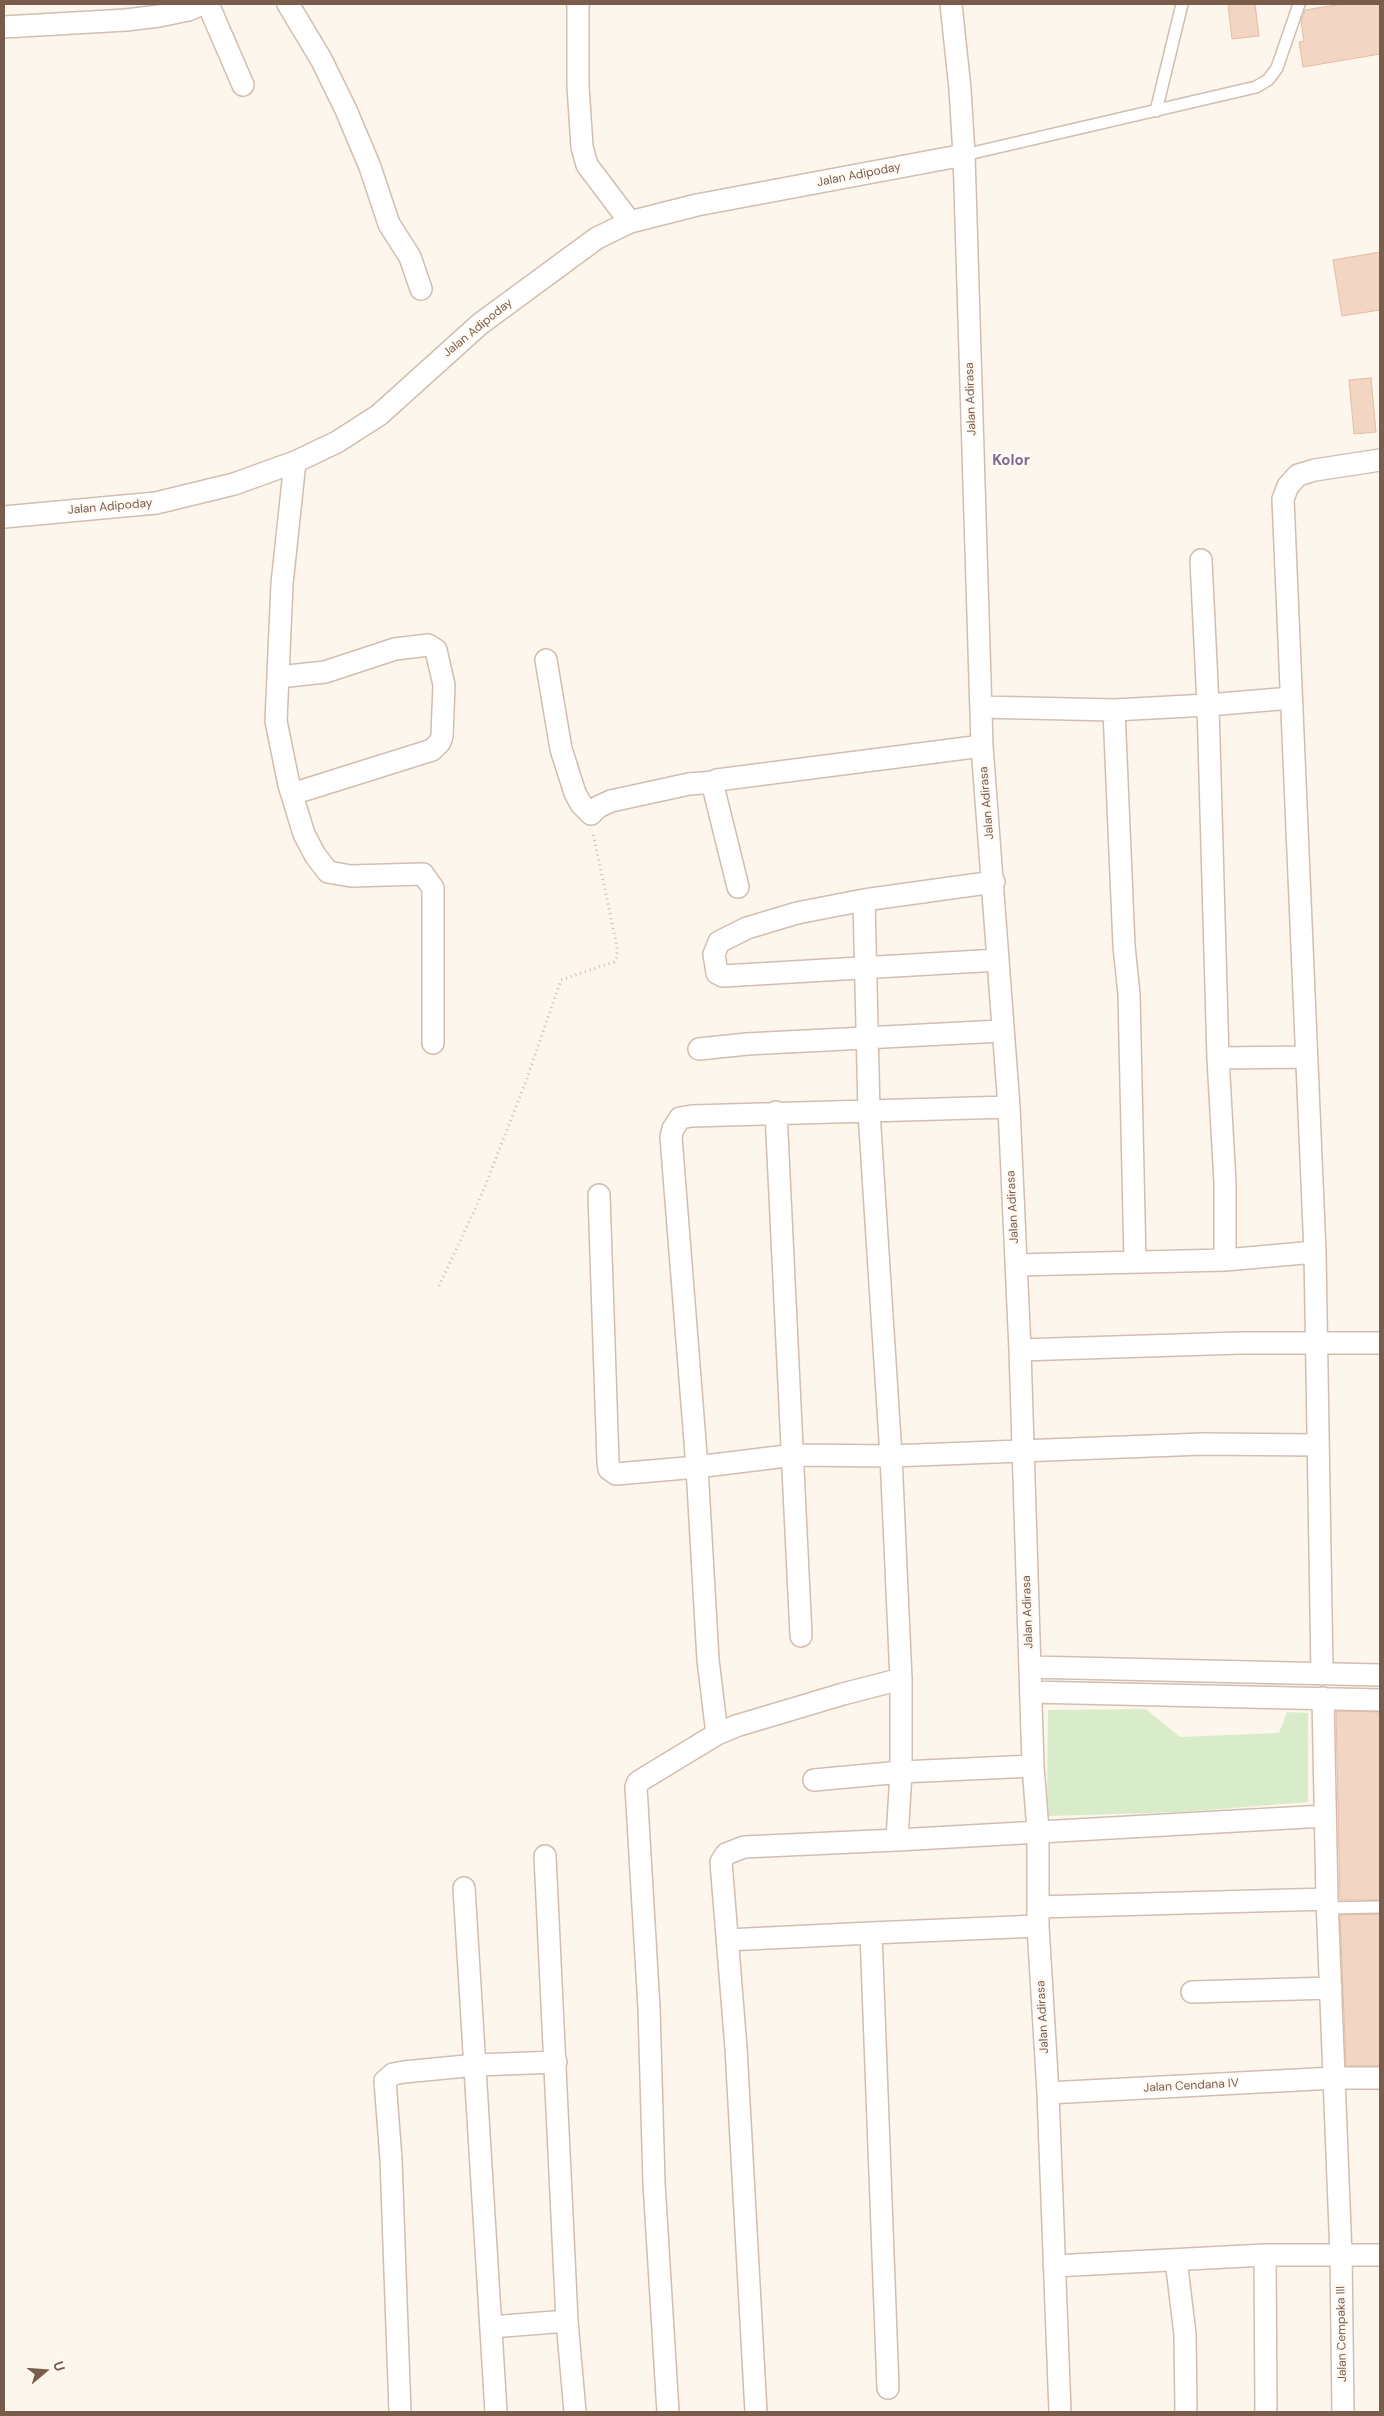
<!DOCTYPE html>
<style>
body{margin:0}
#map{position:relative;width:1384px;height:2416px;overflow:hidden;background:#fdf6ec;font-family:"DM Sans",sans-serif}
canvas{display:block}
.frame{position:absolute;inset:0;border:5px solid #7a5c4d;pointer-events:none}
.north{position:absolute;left:20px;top:2346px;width:50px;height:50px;-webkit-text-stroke:4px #fffaf3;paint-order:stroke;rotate:72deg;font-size:14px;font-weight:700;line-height:20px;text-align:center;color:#7a5c4d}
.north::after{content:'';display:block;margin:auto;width:18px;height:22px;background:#7a5c4d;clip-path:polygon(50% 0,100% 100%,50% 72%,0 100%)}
</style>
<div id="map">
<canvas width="1384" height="2416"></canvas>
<div class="frame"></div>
<div class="north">U</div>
</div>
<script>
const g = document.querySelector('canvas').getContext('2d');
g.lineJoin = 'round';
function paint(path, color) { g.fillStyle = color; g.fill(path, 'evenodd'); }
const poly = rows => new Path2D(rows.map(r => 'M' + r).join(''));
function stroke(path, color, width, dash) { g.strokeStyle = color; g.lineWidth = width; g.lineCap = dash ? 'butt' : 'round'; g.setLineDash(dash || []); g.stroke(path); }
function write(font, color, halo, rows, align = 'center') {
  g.font = font + ' "DM Sans",sans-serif'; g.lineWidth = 5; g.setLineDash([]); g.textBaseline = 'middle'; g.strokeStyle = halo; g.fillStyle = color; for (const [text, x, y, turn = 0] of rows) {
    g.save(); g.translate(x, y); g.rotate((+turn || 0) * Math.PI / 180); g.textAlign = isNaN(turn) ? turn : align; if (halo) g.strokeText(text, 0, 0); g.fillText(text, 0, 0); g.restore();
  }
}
const green = poly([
 [1146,1709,1180,1737,1279,1733,1287,1712,1308,1713,1308,1802,1182,1812,1047,1816,1048,1710]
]);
const building = poly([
 [1228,4,1255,4,1259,36,1232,39,1228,4],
 [1343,4,1380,4,1380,54,1303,67,1299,42,1304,41,1301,21,1305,10,1343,4],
 [1380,252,1380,310,1342,316,1333,260,1380,252],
 [1371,378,1376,432,1354,434,1349,380,1371,378],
 [1336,1711,1380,1712,1380,1900,1340,1900,1336,1711],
 [1380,1914,1380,2066,1346,2066,1340,1915,1380,1914]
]);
const path = poly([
 [439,1286,482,1194,526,1081,561,980,614,962,617,957,617,947,593,833]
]);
const lane = poly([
 [1156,111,1182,4],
 [964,155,1256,87,1268,80,1277,68,1299,4],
 [1328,1908,1380,1907]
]);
const street = poly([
 [208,4,243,85],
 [288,4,321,59,346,110,370,167,389,224,410,257,421,289],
 [578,4,578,86,582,147,587,165,630,222],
 [951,4,960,89,964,155,982,746,1009,1107,1020,1350,1033,1766,1038,1831,1038,1926,1048,2093,1060,2412],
 [4,27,126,20,159,16,188,10,202,4],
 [295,462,282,584,276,721,289,785,304,834,315,855,328,872,351,876,423,874,433,888,433,1043],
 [4,517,156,503,234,484,295,462,337,442,379,415,480,324,597,238,630,222,697,205,964,155],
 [1201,560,1208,705,1218,1058,1225,1183,1225,1260],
 [546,660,561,749,575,793,581,804,591,814,598,807,611,801,689,784,714,782],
 [279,677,325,672,395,649,428,645,436,650,444,685,442,736,440,742,432,750,292,794],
 [981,707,1114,710,1208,705,1291,698],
 [1114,710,1124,946,1129,994,1135,1262],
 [994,882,864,900,797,913,747,928,719,942,714,954,717,973,723,976,998,960],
 [738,887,713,786,717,780,982,746],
 [864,900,869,1112,891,1456,901,1679,901,1772,897,1840,1325,1816],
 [699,1049,747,1044,1001,1031],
 [1218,1058,1306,1057],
 [776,1112,801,1636],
 [599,1195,608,1462,609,1469,616,1474,697,1467,794,1455,891,1456,1202,1444,1318,1445],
 [1016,1265,1225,1260,1315,1252],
 [1020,1350,1240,1343,1380,1343],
 [1030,1667,1380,1675],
 [1322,1672,1315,1252,1283,499,1288,486,1298,475,1315,470,1380,460],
 [1031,1692,1380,1700],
 [1323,1698,1327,1899,1341,2255,1343,2412],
 [717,1734,708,1660,697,1467,671,1137,673,1129,680,1118,692,1116,1009,1107],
 [814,1780,901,1772,1033,1766],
 [545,1856,567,2321,575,2412],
 [464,1888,496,2412],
 [1038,1907,1327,1899],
 [727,1940,871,1933],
 [1192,1992,1331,1988],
 [1048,2093,1335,2078,1380,2078],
 [1265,2255,1266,2412],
 [1176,2260,1185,2334,1186,2412],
 [1054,2266,1265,2255,1380,2255],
 [491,2327,567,2321],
 [888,2388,871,1933,1038,1926],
 [400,2412,391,2159,385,2081,393,2074,404,2072,476,2065,556,2062],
 [668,2412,654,2183,649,2008,636,1787,638,1782,717,1734,736,1726,843,1694,901,1679],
 [756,2412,736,2048,721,1862,726,1854,744,1847,897,1840]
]);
const streetNames = [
 ["Jalan Adipoday",859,175,-11],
 ["Jalan Adipoday",478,328,-39],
 ["Jalan Adirasa",971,399,-92],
 ["Jalan Adipoday",110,507,-5],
 ["Jalan Adirasa",987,803,-95],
 ["Jalan Adirasa",1013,1207,-93],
 ["Jalan Adirasa",1028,1612,-92],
 ["Jalan Adirasa",1043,2017,-93],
 ["Jalan Cendana IV",1191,2086,-3],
 ["Jalan Cempaka III",1342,2334,-91]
];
const quarterNames = [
 ["Kolor",1011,461]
];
paint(green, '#d8ecc9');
paint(building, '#f3d5c3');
stroke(building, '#e6bba3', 1);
stroke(lane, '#d1beb0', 14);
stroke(street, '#d1beb0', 24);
stroke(path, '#d9b8a5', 3, [1, 4]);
stroke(lane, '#fff', 11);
stroke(street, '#fff', 21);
write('12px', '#7a5c4d', '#fffaf3', streetNames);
write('bold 15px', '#846695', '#fffaf3', quarterNames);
</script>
